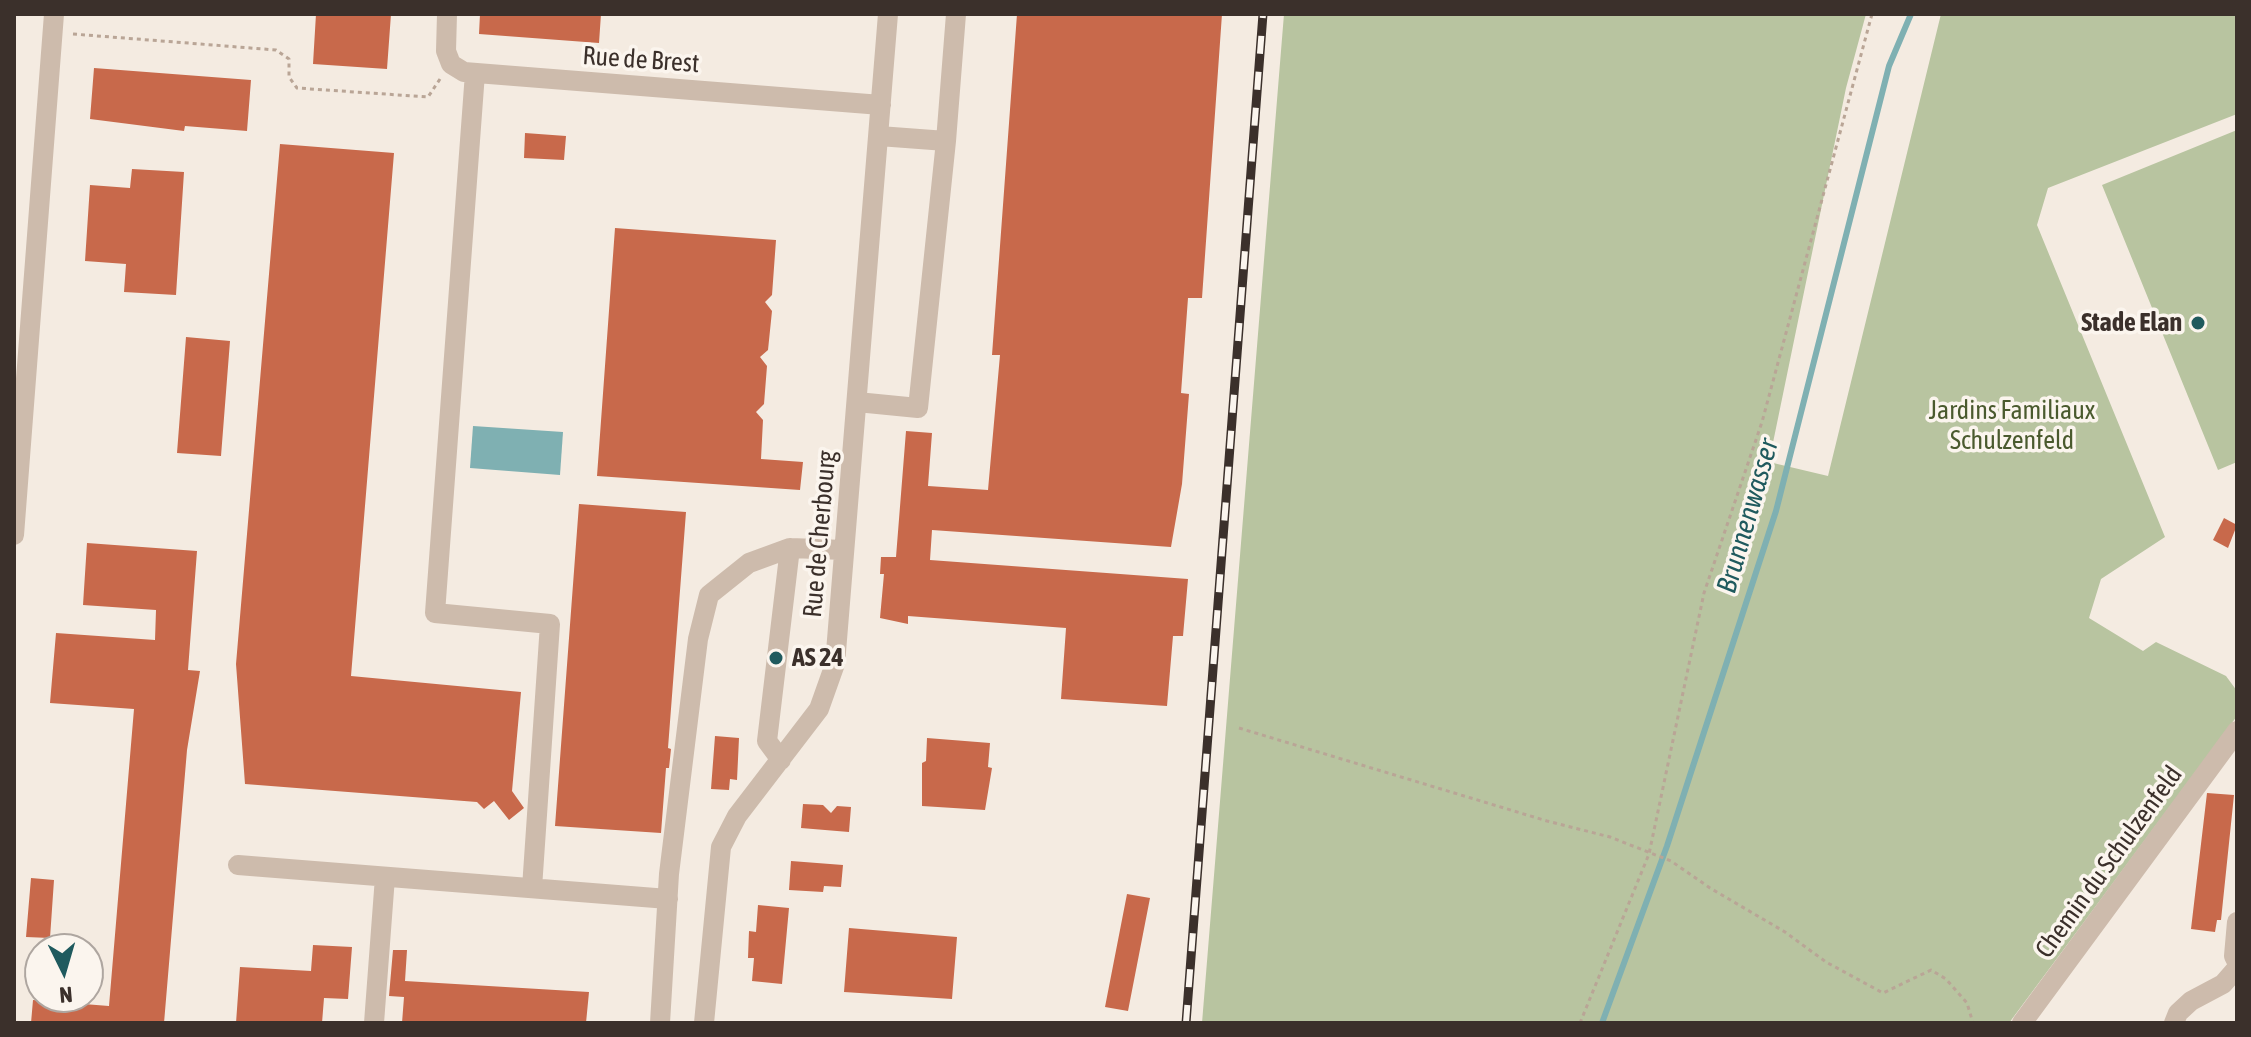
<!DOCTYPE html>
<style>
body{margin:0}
#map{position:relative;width:2251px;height:1037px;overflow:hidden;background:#f4ebe1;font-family:"Asap Condensed",sans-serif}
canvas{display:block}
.frame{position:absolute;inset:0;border:16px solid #3b302b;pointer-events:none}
.north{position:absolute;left:24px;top:933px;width:80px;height:80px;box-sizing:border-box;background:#fbf5ee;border:2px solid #aea6a0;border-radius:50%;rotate:175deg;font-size:22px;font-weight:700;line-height:32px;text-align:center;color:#3b302b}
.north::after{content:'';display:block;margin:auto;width:28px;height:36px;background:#1f5a5e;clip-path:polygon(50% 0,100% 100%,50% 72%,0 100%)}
</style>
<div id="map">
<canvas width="2251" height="1037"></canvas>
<div class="frame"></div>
<div class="north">N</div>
</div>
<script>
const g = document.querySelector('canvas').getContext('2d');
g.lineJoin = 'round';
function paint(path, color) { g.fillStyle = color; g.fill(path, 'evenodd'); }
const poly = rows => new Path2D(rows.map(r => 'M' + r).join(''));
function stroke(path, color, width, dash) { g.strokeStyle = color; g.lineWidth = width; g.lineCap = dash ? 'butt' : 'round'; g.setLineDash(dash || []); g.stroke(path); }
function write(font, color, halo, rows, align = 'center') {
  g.font = font + ' "Asap Condensed",sans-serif'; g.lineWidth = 7; g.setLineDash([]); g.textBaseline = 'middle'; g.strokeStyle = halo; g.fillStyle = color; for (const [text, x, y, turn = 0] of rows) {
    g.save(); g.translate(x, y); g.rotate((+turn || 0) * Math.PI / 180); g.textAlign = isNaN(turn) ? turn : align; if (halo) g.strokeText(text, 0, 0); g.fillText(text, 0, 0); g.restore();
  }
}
const green = poly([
 [1284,14,1866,14,1846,88,1769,462,1828,476,1941,14,2237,14,2237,114,2048,188,2037,225,2165,537,2101,579,2089,618,2143,651,2156,642,2226,676,2237,691,2237,716,2009,1023,1202,1023],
 [2237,130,2237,462,2218,470,2102,185]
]);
const water = poly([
 [473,426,563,432,560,475,470,468]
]);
const stream = poly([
 [1602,1023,1667,846,1776,511,1889,66,1911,14]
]);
const building = poly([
 [316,14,391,14,387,69,313,64],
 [480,14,601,14,599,43,479,34],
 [1017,14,1222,14,1202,298,1188,298,1181,393,1189,394,1182,484,1171,547,932,530,930,560,1188,579,1183,636,1173,636,1167,706,1061,699,1066,628,908,616,908,624,880,618,884,574,880,574,881,557,896,557,906,431,932,433,928,486,988,490,1000,355,992,355],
 [94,68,251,80,247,131,185,126,184,131,90,119],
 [525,133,566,136,564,160,524,158],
 [280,144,394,153,351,676,521,692,512,791,524,808,509,820,494,801,484,809,477,802,245,784,236,664],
 [132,169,184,172,176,295,124,292,126,264,85,261,90,185,130,188],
 [615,228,776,240,772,295,765,302,772,311,768,350,760,357,767,366,764,404,756,412,763,420,761,459,803,462,800,490,597,476],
 [186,337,230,341,221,456,177,453],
 [579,504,686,512,668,748,671,749,669,768,666,768,661,833,555,826],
 [2224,518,2237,525,2228,548,2213,540],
 [87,543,197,551,188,670,200,671,187,750,164,1023,31,1023,33,1000,109,1006,134,709,50,703,56,633,155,640,156,610,83,605],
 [715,736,739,738,737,780,730,779,729,790,711,789],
 [927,738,990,743,988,767,992,768,985,810,922,806,922,763,926,761],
 [2207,793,2234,795,2221,920,2217,920,2215,932,2191,929],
 [803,804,823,805,831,813,837,806,851,807,849,832,801,828],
 [791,861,843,865,841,887,824,886,823,892,789,890],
 [31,878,54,880,50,938,26,937],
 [1127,894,1150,898,1128,1011,1105,1007],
 [758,905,789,908,782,984,752,981,754,958,748,958,749,931,756,932],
 [849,928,957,937,952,999,844,992],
 [313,945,352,947,348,999,324,998,322,1023,236,1023,240,967,311,971],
 [393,950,407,950,405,981,589,992,586,1023,402,1023,404,997,389,996]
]);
const path = poly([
 [73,34,276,50,289,59,289,77,297,88,428,97,440,79],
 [1239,728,1547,821,1610,837,1671,861,1710,888,1785,932,1826,962,1883,993,1931,970,1946,979,1967,1003,1973,1023],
 [1580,1023,1649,854,1704,593,1762,422,1872,14]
]);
const minor = poly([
 [447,14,446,51,451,64,464,72,881,105],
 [475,73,435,613,550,624,532,888],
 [946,141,956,14],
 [857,402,918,408,946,141,879,136],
 [14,535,54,14],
 [781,760,767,741,790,548],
 [238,865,668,899],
 [2237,922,2234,956,2237,962],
 [374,1023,385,877],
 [660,1023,669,874,698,639,709,595,749,563,790,548,844,550],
 [704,1023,721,847,737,816,819,709,835,664,888,14],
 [2022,1023,2237,731],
 [2174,1023,2178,1013,2191,1001,2223,984,2237,968]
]);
const rail = poly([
 [1186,1023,1263,14]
]);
const markers = [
 [2198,323,8,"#1f5a5e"],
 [776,658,8,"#1f5a5e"]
];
const streetNames = [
 ["Rue de Brest",641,60,4],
 ["Rue de Cherbourg",820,534,-85],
 ["Chemin du Schulzenfeld",2109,862,-54]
];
const poiNames = [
 ["Stade Elan",2182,323],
 ["AS 24",792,658,"left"]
];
const parkNames = [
 ["Jardins Familiaux",2012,411],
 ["Schulzenfeld",2012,441]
];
const waterNames = [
 ["Brunnenwasser",1748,516,-74]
];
paint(green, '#b8c4a0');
paint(water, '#7fb0b2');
stroke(stream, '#7fb0b2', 6);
paint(building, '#c8694b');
stroke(path, '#b9a596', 3, [4, 4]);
stroke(minor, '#cdbbac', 20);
stroke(rail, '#3b302b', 9);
stroke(rail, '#fbf5ee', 6, [18]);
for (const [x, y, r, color] of markers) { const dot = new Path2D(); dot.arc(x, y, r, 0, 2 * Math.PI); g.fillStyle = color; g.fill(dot); stroke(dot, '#fbf5ee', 3); }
write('26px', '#3b302b', '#fbf5ee', streetNames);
write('bold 26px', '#3b302b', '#fbf5ee', poiNames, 'right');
write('26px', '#4a5a2e', '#fbf5ee', parkNames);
write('italic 28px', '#1f5a5e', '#fbf5ee', waterNames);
</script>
